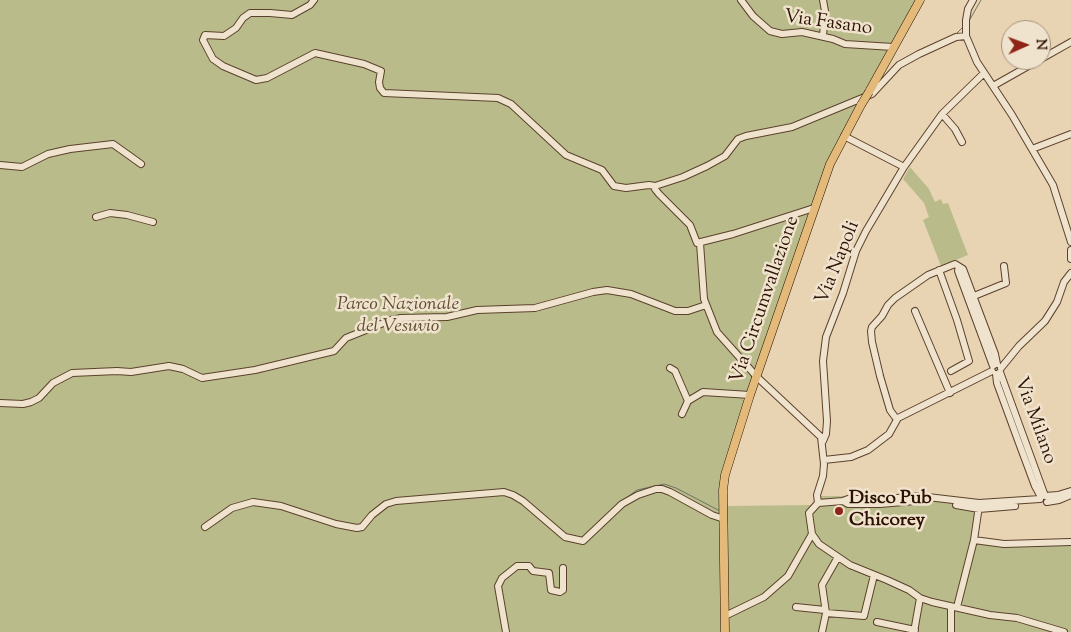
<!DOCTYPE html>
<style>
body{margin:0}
#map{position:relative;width:1071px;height:632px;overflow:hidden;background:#e8d4b3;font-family:"Sorts Mill Goudy",serif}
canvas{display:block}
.north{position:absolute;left:1001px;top:20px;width:50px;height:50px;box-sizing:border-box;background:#f0e3ce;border:1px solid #a28f7c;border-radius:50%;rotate:88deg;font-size:14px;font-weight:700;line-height:20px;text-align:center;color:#2c1000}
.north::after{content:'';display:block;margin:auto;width:18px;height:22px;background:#8f2418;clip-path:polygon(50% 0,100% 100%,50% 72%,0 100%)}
</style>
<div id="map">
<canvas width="1071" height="632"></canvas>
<div class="north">N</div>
</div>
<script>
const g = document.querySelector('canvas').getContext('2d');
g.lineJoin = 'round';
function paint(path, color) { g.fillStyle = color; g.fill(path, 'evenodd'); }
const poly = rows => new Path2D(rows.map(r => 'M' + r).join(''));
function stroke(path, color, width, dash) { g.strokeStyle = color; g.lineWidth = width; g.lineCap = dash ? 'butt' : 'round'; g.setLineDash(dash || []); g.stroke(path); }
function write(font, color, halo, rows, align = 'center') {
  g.font = font + ' "Sorts Mill Goudy",serif'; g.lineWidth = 5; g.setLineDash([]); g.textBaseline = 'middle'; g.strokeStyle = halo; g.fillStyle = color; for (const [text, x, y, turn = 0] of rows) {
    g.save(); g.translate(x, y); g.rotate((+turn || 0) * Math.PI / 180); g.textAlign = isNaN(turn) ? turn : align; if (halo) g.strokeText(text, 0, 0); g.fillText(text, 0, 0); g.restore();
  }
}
const green = poly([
 [0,0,923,0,829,169,727,475,727,506,811,505,819,496,836,496,978,502,978,538,1007,543,1071,544,1071,632,0,632],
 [910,167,929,189,935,202,941,199,943,204,948,203,968,255,941,266,923,220,929,217,924,203,903,179]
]);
const stream = poly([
 [969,21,981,0],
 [956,34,962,28],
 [622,501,637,490,664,484,676,488,720,511]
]);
const minor = poly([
 [314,0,310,5,292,15,270,13,250,13,243,18,236,28,224,36,205,35,203,40,213,59,223,66,256,80,267,78,315,53,364,64,381,71,379,82,380,88,384,93,498,98,511,104,566,155,602,170,614,186,626,188,649,185,655,186],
 [741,0,753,16,770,31,782,34,802,32,833,39,845,44,893,47],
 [973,0,968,9,966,20,966,36,977,62,1012,115,1053,185,1071,242],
 [823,36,825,11,823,0],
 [1041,59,1071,42],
 [993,86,1039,60],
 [942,114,955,129,962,142],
 [844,136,904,167],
 [1032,149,1071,134],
 [0,165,22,167,48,154,70,149,113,144,141,164],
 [814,208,733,234,697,243,690,225,659,194,655,189,655,186,683,177,707,166,725,156,738,139,746,136,792,127,872,94,899,65,919,54,956,37,966,36],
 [96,217,110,213,127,215,153,222],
 [700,243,704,299,717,332,757,377,821,437,824,464,823,476,817,495,818,503],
 [1071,250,1071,259],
 [959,267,958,271,993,366],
 [939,270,957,320,969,361,951,371],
 [974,296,1006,283,1004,266],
 [915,311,950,393],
 [670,368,675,371,688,401],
 [1001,368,1019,346,1045,321,1057,302,1064,282,1071,273],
 [992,371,898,418,895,417,890,410,880,376,872,342,871,331,872,327,882,316,888,305,895,298,928,275,955,264,963,269,995,354,997,364],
 [1000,372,1045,496,1058,495,1071,491],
 [996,374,997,383,1019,443,1035,486,1041,497],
 [0,403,23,404,31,402,39,398,53,383,72,373,117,371,131,372,169,366,183,369,202,378,255,370,334,351,346,338,391,320,401,318,447,317,477,310,535,308,593,292,607,290,631,294,675,311,688,311,706,305],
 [682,414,688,401,703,392,750,395],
 [823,441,826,434,827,421,823,361,826,337,843,293,856,251,866,231,904,167,942,114,984,73],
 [824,460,851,457,868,450,889,434,898,418],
 [843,501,848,504,880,504,926,500],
 [1047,502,1059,500,1071,495],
 [818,503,809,513,812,534,819,544,850,565,887,580,909,590,920,598,932,602,990,615,1017,618,1064,632],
 [818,503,843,501,848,499,886,499,919,496,979,503,1040,499],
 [956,505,979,509,1015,506],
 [205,527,232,508,253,502,281,506,336,524,357,528,362,527,372,515,386,504,396,501,504,492,513,495,523,501,565,537,583,541,622,504,638,495,656,489,662,489,670,492,712,515,724,519],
 [974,540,1004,544,1071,542],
 [796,607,825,610],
 [957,607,974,540,979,506],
 [826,613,864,616,874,575],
 [725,616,764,597,788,576,812,534],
 [877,622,915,630],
 [506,632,498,586,502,578,517,566,529,566,533,571,549,573,551,590,560,592,563,590,563,568],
 [822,632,826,613,822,585,838,557],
 [914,632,920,598],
 [951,632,951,607]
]);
const major = poly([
 [869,92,920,0],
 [725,632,723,490,725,475,750,395,830,164,861,105]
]);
const majorBridge = poly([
 [861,105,869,92]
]);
const markers = [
 [839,511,5,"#8f2418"]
];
const streetNames = [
 ["Via Fasano",828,24,8],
 ["Via Napoli",839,263,-68],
 ["Via Circumvallazione",766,300,-71],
 ["Via Milano",1034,421,70]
];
const parkNames = [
 ["Parco Nazionale",398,306],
 ["del Vesuvio",398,328]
];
const poiNames = [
 ["Disco Pub",849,500],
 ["Chicorey",849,522]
];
paint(green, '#b9bc8a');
stroke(stream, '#6d7565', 1);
stroke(minor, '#5b412d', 8);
stroke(major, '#2c1000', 9);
stroke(minor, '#f0e3ce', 6);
stroke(major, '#e4ba7a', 8);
stroke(majorBridge, '#2c1000', 9, []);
stroke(majorBridge, '#e4ba7a', 8);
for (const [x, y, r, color] of markers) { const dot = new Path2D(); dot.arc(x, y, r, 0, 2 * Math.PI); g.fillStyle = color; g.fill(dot); stroke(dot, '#f0e3ce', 2); }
write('19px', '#2c1000', '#f0e3ce', streetNames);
write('italic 19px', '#5d4c30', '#f0e3ce', parkNames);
write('bold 19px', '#2c1000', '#f0e3ce', poiNames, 'left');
</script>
